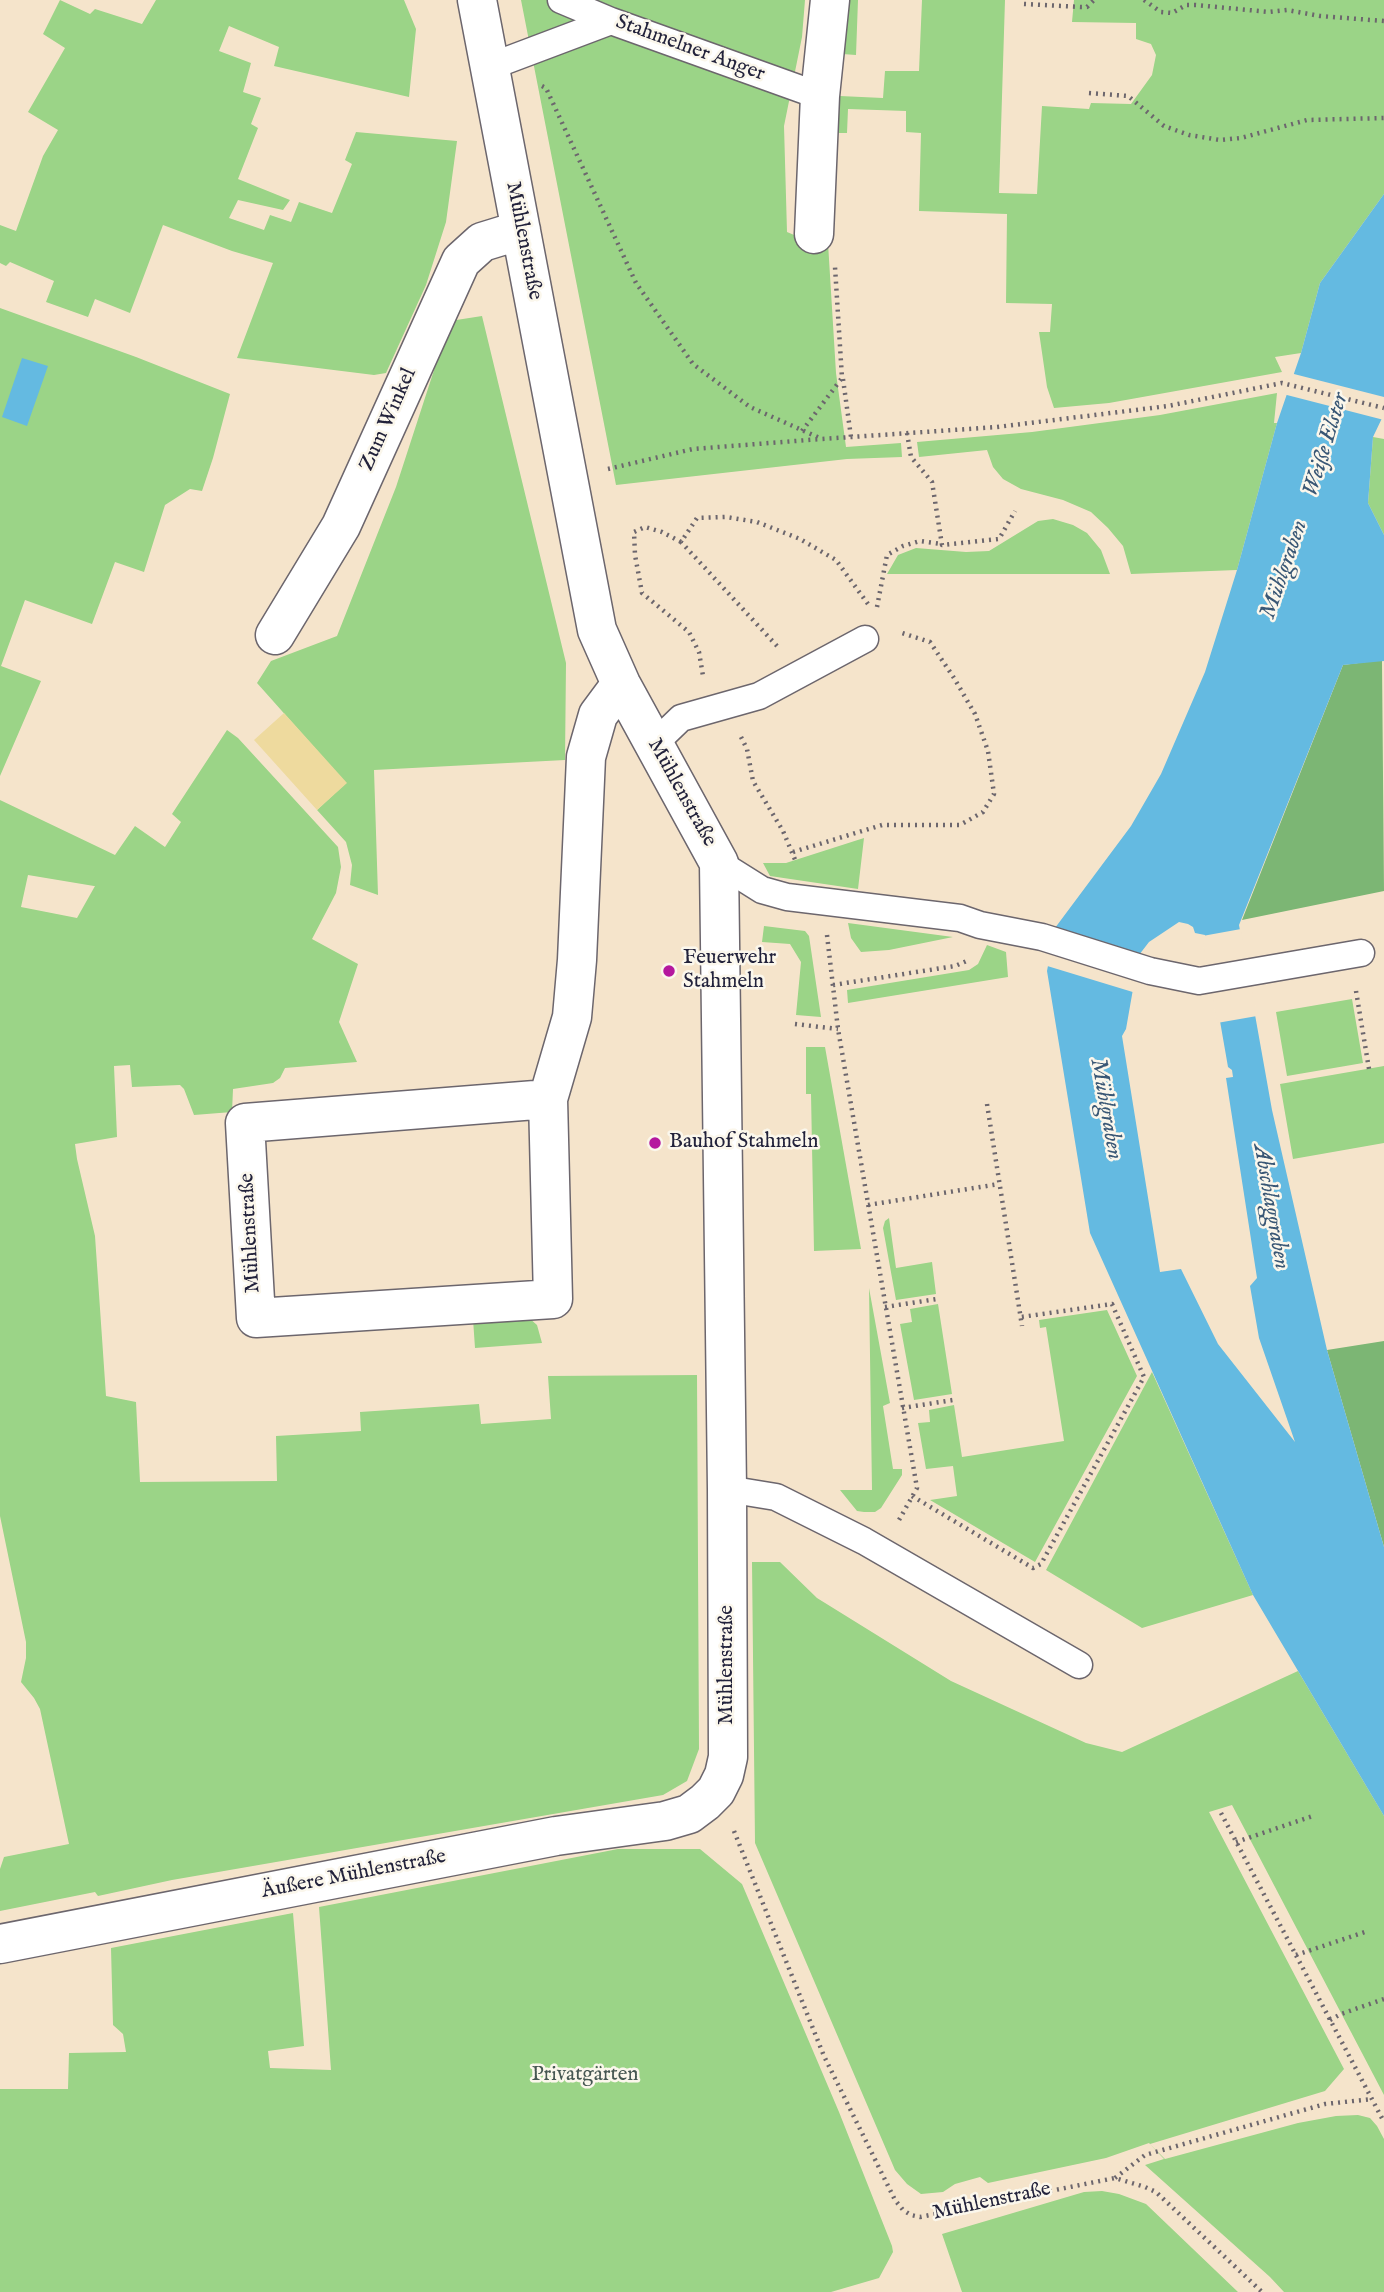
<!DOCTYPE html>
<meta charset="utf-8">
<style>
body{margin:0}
canvas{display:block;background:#f5e4cb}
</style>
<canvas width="1384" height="2292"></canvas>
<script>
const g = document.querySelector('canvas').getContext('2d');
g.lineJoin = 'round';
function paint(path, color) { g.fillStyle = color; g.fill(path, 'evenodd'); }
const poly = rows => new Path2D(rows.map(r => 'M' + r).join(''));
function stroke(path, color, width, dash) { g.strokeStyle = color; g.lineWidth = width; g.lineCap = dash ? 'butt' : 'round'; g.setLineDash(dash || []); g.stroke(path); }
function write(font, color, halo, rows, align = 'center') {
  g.font = font + ' "IM FELL English",serif'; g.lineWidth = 5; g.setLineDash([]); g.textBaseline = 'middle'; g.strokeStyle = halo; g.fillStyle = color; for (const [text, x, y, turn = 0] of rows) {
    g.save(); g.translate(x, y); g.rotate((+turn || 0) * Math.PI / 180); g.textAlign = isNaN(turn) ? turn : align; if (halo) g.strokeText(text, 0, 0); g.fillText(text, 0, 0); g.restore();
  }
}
const green = poly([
 [60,0,90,14,95,9,142,24,156,0,404,0,416,29,409,97,274,66,279,47,229,26,219,51,251,63,243,92,261,98,251,124,258,128,238,179,290,200,283,210,238,200,229,218,264,230,270,215,291,222,299,202,332,213,352,164,345,160,356,132,457,141,446,222,426,285,386,373,374,375,237,358,273,263,232,251,163,225,130,313,95,299,88,317,46,302,54,281,10,262,6,266,0,263,0,225,16,231,43,156,58,130,28,112,65,48,43,34],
 [521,0,805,0,802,37,784,126,787,232,806,240,828,243,836,373,846,447,901,443,902,457,847,459,616,485],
 [846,0,858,0,856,55,842,54],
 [922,0,1005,0,999,193,1037,194,1042,106,1089,109,1091,103,1131,104,1152,75,1156,55,1151,44,1136,39,1136,23,1072,22,1074,0,1384,0,1384,194,1320,283,1301,353,1275,357,1282,372,1109,403,1054,408,1047,387,1039,332,1050,332,1052,304,1006,303,1007,214,919,211,921,133,906,132,906,111,848,109,847,133,838,133,840,96,883,98,885,71,919,71],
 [0,308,136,357,230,394,213,458,202,491,190,489,165,505,144,572,115,562,92,624,25,600,1,666,41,681,0,776],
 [482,316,566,663,565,760,374,770,378,895,350,885,352,865,346,842,317,810,346,783,257,683,271,661,337,636,396,487,450,321],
 [1277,393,1274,423,1277,423,1237,570,1131,574,1123,546,1108,528,1091,512,1063,500,1021,489,1003,479,993,467,987,450,919,457,917,442,1032,432,1160,415],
 [1373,437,1384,439,1384,535,1368,503],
 [1053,519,1073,525,1087,533,1101,550,1110,574,887,574,898,555,916,548,966,552,989,551,1038,521],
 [227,730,238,738,338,847,341,867,336,893,312,939,358,964,339,1022,357,1062,285,1068,280,1078,273,1083,233,1089,232,1112,194,1115,184,1089,180,1085,132,1087,130,1065,114,1066,117,1137,75,1144,77,1159,95,1236,106,1396,136,1402,140,1482,277,1481,276,1436,361,1431,360,1412,479,1404,481,1424,551,1419,548,1376,697,1375,699,1749,687,1781,663,1795,172,1880,98,1896,95,1892,0,1911,0,1869,4,1857,69,1844,40,1709,34,1698,21,1682,26,1658,26,1642,0,1516,0,800,115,855,135,826,165,847,181,822,172,814],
 [28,875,94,886,95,886,77,918,21,907],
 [864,838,858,889,770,876,763,863,786,863],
 [848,923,953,937,889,950,861,952,851,938],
 [764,926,805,931,809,936,821,1017,796,1015,801,962,790,944,762,942],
 [987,945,1006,952,1008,977,848,1003,847,990,969,970,978,964],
 [1352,999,1363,1063,1287,1076,1276,1012],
 [806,1047,825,1047,861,1249,814,1251,811,1094,806,1094],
 [1384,1066,1384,1143,1293,1159,1280,1084],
 [889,1218,896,1268,932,1262,936,1294,896,1300,883,1228,885,1221],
 [869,1288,890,1403,883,1406,893,1469,902,1469,902,1475,881,1508,875,1512,864,1512,857,1511,840,1490,872,1490],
 [938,1304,952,1394,914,1400,900,1324,912,1322,910,1309],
 [1107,1310,1137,1376,1035,1562,930,1500,957,1496,953,1466,926,1469,918,1423,930,1422,929,1410,954,1405,962,1457,1064,1441,1046,1327,1040,1328,1039,1320],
 [529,1318,537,1325,542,1343,475,1348,473,1319],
 [1152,1372,1253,1595,1142,1628,1046,1570],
 [752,1562,780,1562,817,1598,951,1681,1086,1743,1122,1752,1298,1671,1384,1816,1384,2095,1232,1805,1209,1812,1344,2069,1325,2091,1150,2144,1165,2159,1298,2123,1336,2116,1358,2115,1370,2118,1377,2126,1384,2139,1384,2292,1284,2292,1270,2277,1145,2165,1164,2159,1149,2143,1106,2158,988,2183,980,2177,955,2184,943,2192,921,2194,907,2184,895,2170,755,1843],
 [618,1849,700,1849,742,1884,839,2112,892,2246,893,2252,879,2278,831,2292,0,2292,0,2089,68,2089,69,2053,126,2052,123,2034,113,2025,111,1948,293,1913,304,2046,268,2051,270,2068,331,2070,319,1907],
 [1102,2191,1119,2194,1146,2204,1238,2292,962,2292,942,2234,1084,2192]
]);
const forest = poly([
 [1382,660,1384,891,1242,920,1343,665],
 [1384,1341,1384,1547,1327,1350]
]);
const sand = poly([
 [284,713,347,783,317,810,254,740]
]);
const water = poly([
 [1384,194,1384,414,1373,437,1368,503,1384,535,1384,661,1343,665,1239,925,1272,1110,1327,1350,1384,1547,1384,1816,1253,1595,1090,1233,1047,971,1055,928,1131,826,1161,774,1205,672,1237,570,1277,423,1301,353,1320,283],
 [1179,922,1188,924,1193,927,1195,933,1205,935,1228,1067,1232,1070,1233,1077,1226,1078,1257,1278,1250,1286,1259,1338,1295,1442,1218,1344,1181,1269,1160,1272,1122,1036,1126,1029,1139,955,1149,942],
 [22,358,48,366,27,426,2,417]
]);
const pier = poly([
 [1290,373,1384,397,1384,420,1283,394],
 [1051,927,1142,957,1136,993,1044,965],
 [1241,929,1257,1016,1217,1023,1202,937,1197,937]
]);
const path = poly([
 [1144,0,1161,12,1172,13,1186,5,1196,5,1269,12,1287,10,1320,16,1384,21],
 [1024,4,1081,7,1087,7,1094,0],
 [542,86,546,88,636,283,693,364,750,407,822,439,997,427,1168,406,1282,383,1384,408],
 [1089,93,1128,96,1164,126,1189,135,1220,140,1241,138,1307,120,1384,118],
 [843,379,851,437],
 [802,431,842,378,835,267],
 [907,433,911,457,932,482,942,545,999,539,1015,511],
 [608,469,693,449,821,439],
 [681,542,662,532,645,527,634,532,635,555,642,593,689,632,699,652,703,676],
 [877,607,887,555,903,546,920,541,942,544],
 [777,646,681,542,697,518,726,517,757,522,800,539,836,560,868,604],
 [741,737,747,749,753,781,783,831,796,862],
 [793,852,882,825,960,825,983,812,994,794,988,751,975,714,954,678,930,642,899,632],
 [827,935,838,1029,917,1488,899,1520],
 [833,985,955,966,969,960],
 [1356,991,1369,1069],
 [795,1024,838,1029],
 [987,1104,1022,1326],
 [868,1205,999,1184],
 [885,1307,937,1299],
 [902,1408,953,1400],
 [912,1496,1033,1568,1041,1564,1144,1377,1112,1304,1021,1317],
 [1221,1813,1384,2122],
 [734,1831,824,2056,895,2200,903,2210,911,2215,920,2217,1115,2178,1145,2187,1156,2192,1262,2292],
 [1236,1842,1313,1816],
 [1296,1955,1368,1931],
 [1330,2020,1341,2014,1384,1999],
 [1115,2178,1145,2155,1325,2104,1372,2099]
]);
const service = poly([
 [561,0,611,21,820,96],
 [489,67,611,21],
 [654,744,681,718,759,696,865,639],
 [719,863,762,890,787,897,960,918,980,925,1042,937,1150,971,1199,981,1361,953],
 [727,1489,776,1497,864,1541,1079,1665]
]);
const minor = poly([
 [814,234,820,96,830,0],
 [275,635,341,526,461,261,482,242,521,230],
 [548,1099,553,1299,256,1318,245,1123,548,1099,572,1017,577,960,586,757,598,715,621,684],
 [0,1944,556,1836,665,1821,689,1814,705,1802,716,1791,724,1775,728,1757,727,1489,719,863,621,684,597,630,477,0]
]);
const markers = [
 [669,971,7,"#b5179e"],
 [655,1143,7,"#b5179e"]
];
const streetNames = [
 ["Stahmelner Anger",690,49,20],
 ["Mühlenstraße",523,241,79],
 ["Zum Winkel",389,420,-66],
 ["Mühlenstraße",681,793,61],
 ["Mühlenstraße",251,1233,-93],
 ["Mühlenstraße",728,1665,-90],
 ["Äußere Mühlenstraße",354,1875,-11],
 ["Mühlenstraße",992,2202,-12]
];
const poiNames = [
 ["Feuerwehr",683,959],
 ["Stahmeln",683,983],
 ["Bauhof Stahmeln",669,1143]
];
const parkNames = [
 ["Privatgärten",585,2076]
];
const waterNames = [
 ["Weiße Elster",1327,445,-73],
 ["Mühlgraben",1285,570,-71],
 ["Mühlgraben",1105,1109,80],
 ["Abschlaggraben",1270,1207,80]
];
paint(green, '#9bd487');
paint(forest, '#7cb674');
paint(sand, '#eeda9e');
paint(water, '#64bae1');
paint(pier, '#f5e4cb');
stroke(service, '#6c666d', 29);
stroke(minor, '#6c666d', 41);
stroke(path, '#6c666d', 4.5, [2, 5]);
stroke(service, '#fff', 26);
stroke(minor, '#fff', 38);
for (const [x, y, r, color] of markers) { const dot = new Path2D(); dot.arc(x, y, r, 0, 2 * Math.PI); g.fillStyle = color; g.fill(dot); stroke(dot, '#fbf7ec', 2.5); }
write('21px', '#22223b', '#fbf7ec', streetNames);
write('21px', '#22223b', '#fbf7ec', poiNames, 'left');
write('21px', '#465752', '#fbf7ec', parkNames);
write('italic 23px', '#395775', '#fbf7ec', waterNames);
</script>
